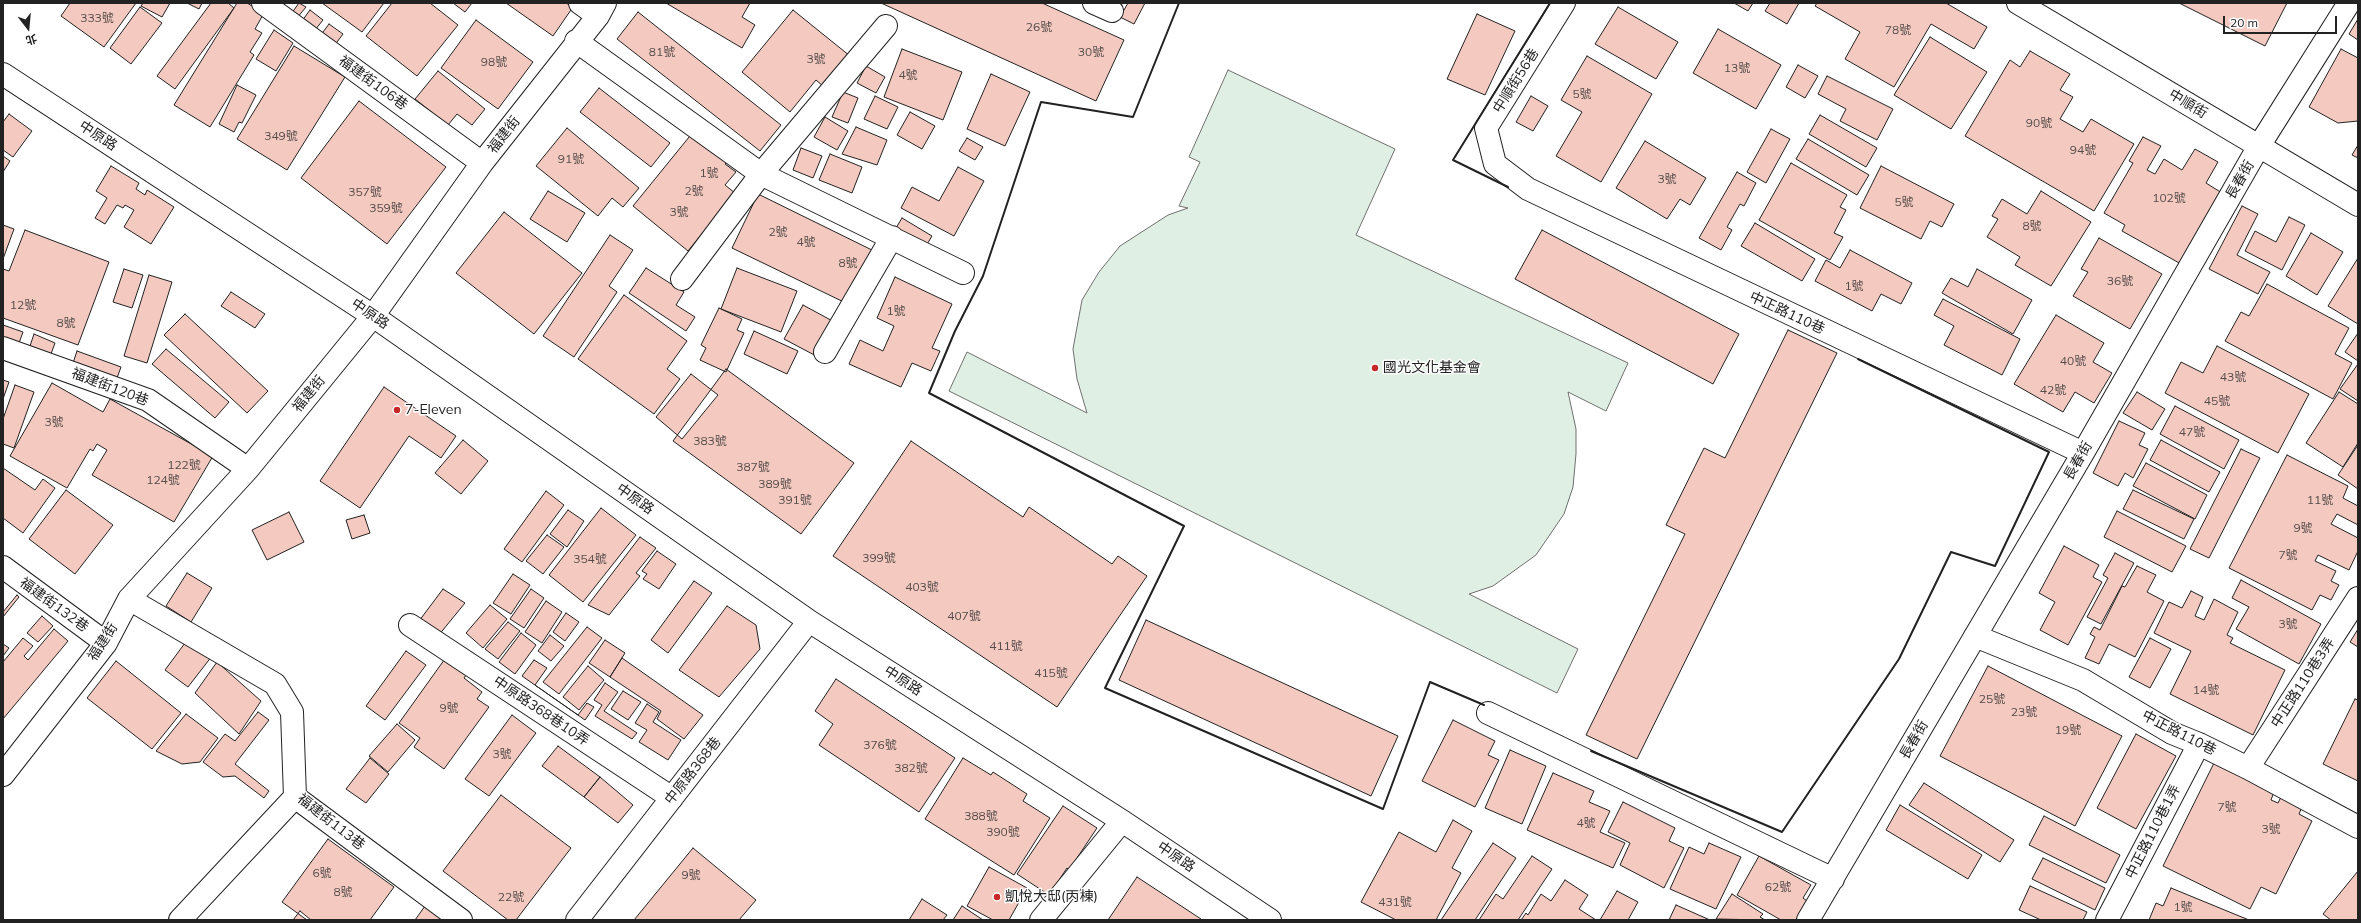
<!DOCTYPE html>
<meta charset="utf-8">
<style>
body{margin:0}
#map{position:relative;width:2361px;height:923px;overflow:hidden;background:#fff;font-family:Mulish,"Noto Sans TC",sans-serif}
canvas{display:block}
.frame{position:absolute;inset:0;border:4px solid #222;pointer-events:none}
.north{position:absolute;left:8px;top:8px;width:40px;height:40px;-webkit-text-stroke:3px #fff;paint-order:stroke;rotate:164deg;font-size:11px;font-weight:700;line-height:16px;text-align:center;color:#222}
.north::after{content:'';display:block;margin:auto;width:14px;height:18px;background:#222;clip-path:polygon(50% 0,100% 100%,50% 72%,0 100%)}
.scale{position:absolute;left:2223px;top:16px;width:114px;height:18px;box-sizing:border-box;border:2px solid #222;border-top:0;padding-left:5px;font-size:12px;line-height:14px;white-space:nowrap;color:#222;-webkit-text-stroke:3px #fff;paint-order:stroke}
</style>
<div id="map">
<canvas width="2361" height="923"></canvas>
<div class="frame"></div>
<div class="north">北</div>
<div class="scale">20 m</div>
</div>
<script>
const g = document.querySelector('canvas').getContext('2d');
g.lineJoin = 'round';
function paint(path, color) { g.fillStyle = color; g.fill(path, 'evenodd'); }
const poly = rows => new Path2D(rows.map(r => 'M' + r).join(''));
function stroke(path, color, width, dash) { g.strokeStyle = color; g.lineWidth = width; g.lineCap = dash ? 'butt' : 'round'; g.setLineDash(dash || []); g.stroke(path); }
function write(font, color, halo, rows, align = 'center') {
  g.font = font + ' Mulish,"Noto Sans TC",sans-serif'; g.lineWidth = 3; g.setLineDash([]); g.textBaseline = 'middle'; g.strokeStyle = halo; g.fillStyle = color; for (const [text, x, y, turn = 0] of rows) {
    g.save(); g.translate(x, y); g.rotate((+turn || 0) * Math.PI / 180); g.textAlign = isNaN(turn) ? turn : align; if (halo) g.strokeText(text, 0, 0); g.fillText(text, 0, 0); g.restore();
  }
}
const green = poly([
 [1228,70,1395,149,1356,235,1628,363,1606,411,1568,392,1576,429,1576,454,1573,487,1564,514,1536,555,1493,586,1469,594,1578,649,1557,693,949,391,967,352,1087,413,1077,379,1073,349,1082,300,1099,272,1120,246,1168,215,1188,208,1179,206,1200,162,1189,157,1228,70]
]);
const building = poly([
 [70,3,136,3,104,47,61,16,70,3],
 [143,3,170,3,162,17,141,6,143,3],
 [187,3,202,3,199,9,187,3],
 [211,3,228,3,234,8,175,89,157,76,211,3],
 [237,3,247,3,264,13,255,29,262,33,250,52,254,55,210,127,174,105,237,3],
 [299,3,306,7,297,18,291,14,299,3],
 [322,3,384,3,362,32,322,3],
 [392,3,430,3,458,25,417,76,366,36,392,3],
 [453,3,472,3,465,12,453,3],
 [506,3,566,3,573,7,553,36,506,3],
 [666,3,750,3,742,17,755,25,742,48,666,3],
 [881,3,1042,3,1124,40,1096,101,881,3],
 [1128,3,1145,3,1134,24,1120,17,1128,3],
 [1734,3,1753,3,1748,11,1734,3],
 [1770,3,1799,3,1787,24,1765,11,1770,3],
 [1817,3,1946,3,1987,27,1974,49,1931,24,1894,87,1845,59,1860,32,1815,6,1817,3],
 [2179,3,2287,3,2265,46,2179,3],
 [140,7,162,23,131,64,110,48,140,7],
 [1618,7,1678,42,1656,79,1595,44,1618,7],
 [310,10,323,20,315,30,302,21,310,10],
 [793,10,850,56,824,87,816,80,790,112,742,72,793,10],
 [638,12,781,125,760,151,617,39,638,12],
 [1477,14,1515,31,1485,95,1447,79,1477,14],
 [2358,19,2358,40,2349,34,2358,19],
 [476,20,533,62,498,109,441,68,476,20],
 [329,24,343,34,334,46,320,36,329,24],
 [1718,29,1781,65,1756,109,1693,73,1718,29],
 [274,30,293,43,276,71,256,59,274,30],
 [1930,37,1987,72,1951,129,1894,95,1930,37],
 [294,46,345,77,287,170,237,139,294,46],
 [902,49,962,72,943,120,884,97,902,49],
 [2341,49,2358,58,2358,121,2338,123,2309,107,2341,49],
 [2030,51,2070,74,2060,90,2073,97,2060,119,2083,132,2091,119,2134,144,2094,211,1965,136,2010,60,2020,67,2030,51],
 [1587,56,1652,94,1601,182,1556,156,1582,112,1561,100,1587,56],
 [1798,65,1818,76,1805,98,1786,87,1798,65],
 [866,66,885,77,876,93,857,83,866,66],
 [438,71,485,109,472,125,457,114,448,125,415,99,438,71],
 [991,74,1030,92,1005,146,967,129,991,74],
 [1827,76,1893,109,1877,140,1840,121,1846,109,1818,94,1827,76],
 [237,85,256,95,242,123,239,122,234,132,219,124,237,85],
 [599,88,670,143,651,167,580,112,599,88],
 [843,92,858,98,848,123,832,117,843,92],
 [875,96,898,107,887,129,864,119,875,96],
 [1531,96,1548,106,1533,131,1516,122,1531,96],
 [359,101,446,167,387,244,301,178,359,101],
 [910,112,935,126,922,149,897,135,910,112],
 [9,114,32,131,13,157,3,150,3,122,9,114],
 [1820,115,1877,148,1866,167,1809,134,1820,115],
 [825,117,848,131,837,150,814,137,825,117],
 [856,127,887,140,877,165,842,154,856,127],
 [567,128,639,188,623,207,612,198,598,216,536,166,567,128],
 [1771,129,1790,139,1766,183,1747,172,1771,129],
 [694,131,729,160,725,164,736,172,725,185,735,193,688,251,633,206,694,131],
 [2143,137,2161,146,2147,170,2155,174,2164,159,2182,170,2195,149,2218,162,2206,183,2222,193,2181,264,2122,231,2125,225,2104,213,2133,163,2129,161,2143,137],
 [967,138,983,147,975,160,959,151,967,138],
 [1808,139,1869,175,1857,195,1796,159,1808,139],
 [1645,141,1706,178,1690,205,1680,199,1667,219,1616,188,1645,141],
 [2358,145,2358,158,2352,155,2358,145],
 [801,148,822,156,813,178,793,170,801,148],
 [830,154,862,167,852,193,819,180,830,154],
 [3,156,10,161,3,172,3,156],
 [1791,163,1847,195,1840,207,1846,210,1834,233,1843,237,1830,260,1759,220,1791,163],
 [111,166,139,183,136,189,145,195,147,190,174,207,151,244,124,227,134,210,125,205,123,208,117,205,105,224,95,218,107,198,96,191,111,166],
 [1881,166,1954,204,1942,227,1930,221,1921,239,1860,208,1881,166],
 [958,167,984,181,954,236,901,208,912,187,939,201,958,167],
 [1737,172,1756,183,1744,206,1740,204,1727,227,1732,230,1721,250,1699,238,1737,172],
 [548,191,585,213,567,242,530,219,548,191],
 [2041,191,2091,222,2051,286,2015,265,2020,257,1987,237,1998,219,1992,216,2002,199,2027,214,2041,191],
 [758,194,878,253,852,306,732,248,758,194],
 [2242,206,2258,214,2237,255,2270,272,2258,294,2209,269,2242,206],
 [504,212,582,273,534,334,456,273,504,212],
 [2289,217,2305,225,2282,270,2245,251,2255,231,2276,242,2289,217],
 [902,218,932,236,926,246,896,228,902,218],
 [1755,223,1815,259,1802,281,1741,246,1755,223],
 [3,225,14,229,3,259,3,225],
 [25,230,109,262,78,345,3,318,3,269,9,271,25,230],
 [1542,230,1739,334,1713,384,1515,279,1542,230],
 [2311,233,2343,252,2317,295,2286,276,2311,233],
 [610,235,633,250,609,286,617,292,574,357,543,336,610,235],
 [2099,238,2162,274,2130,329,2073,296,2088,272,2081,269,2099,238],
 [1850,250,1912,283,1901,304,1881,294,1872,311,1815,281,1826,260,1840,268,1850,250],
 [2358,258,2358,324,2328,306,2358,258],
 [646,268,684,292,676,305,695,317,686,331,629,293,646,268],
 [737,268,797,291,781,332,721,309,737,268],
 [124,269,143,275,132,308,113,302,124,269],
 [1977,269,2032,300,2013,334,1942,293,1951,278,1968,287,1977,269],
 [149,275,172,282,147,363,124,356,149,275],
 [895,277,952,304,932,348,940,351,931,371,912,363,901,387,849,364,860,340,883,351,894,326,877,318,895,277],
 [2267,284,2349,328,2335,354,2352,363,2333,399,2225,341,2241,312,2249,316,2267,284],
 [231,292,265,314,255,328,221,306,231,292],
 [624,295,687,341,667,369,680,379,654,414,578,359,624,295],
 [1943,299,2020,339,2002,375,1944,345,1954,326,1934,315,1943,299],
 [803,305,838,324,820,358,784,339,803,305],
 [719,308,742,319,737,330,744,333,726,372,700,360,706,348,701,345,719,308],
 [185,314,268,391,247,413,164,335,185,314],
 [2056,315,2104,343,2093,362,2112,373,2094,403,2075,392,2063,412,2014,384,2056,315],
 [3,325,23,332,19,343,3,338,3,325],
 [1788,330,1837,353,1637,759,1586,735,1685,534,1666,525,1704,448,1725,458,1788,330],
 [754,331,798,351,787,374,744,354,754,331],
 [2358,333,2358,361,2345,352,2358,333],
 [34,334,55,343,51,354,30,346,34,334],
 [2217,346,2309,394,2278,453,2165,393,2181,362,2203,373,2217,346],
 [166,349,229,402,215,418,152,364,166,349],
 [77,351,121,367,117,378,73,363,77,351],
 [2358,364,2358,401,2340,389,2358,364],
 [726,369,854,463,801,534,673,441,726,369],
 [691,374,718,395,682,439,656,417,691,374],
 [3,380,9,382,3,399,3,380],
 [52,383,103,412,110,399,213,456,174,522,92,475,107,450,97,444,93,451,90,449,67,488,10,456,52,383],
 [15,385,34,392,14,448,3,444,3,419,15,385],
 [384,387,456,436,441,458,409,436,360,508,320,481,384,387],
 [2137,392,2165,409,2152,430,2123,413,2137,392],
 [2339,392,2358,404,2358,443,2343,467,2306,443,2339,392],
 [2175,406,2239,440,2224,469,2160,434,2175,406],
 [2119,421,2145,433,2139,445,2148,449,2133,478,2125,473,2118,486,2093,473,2119,421],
 [463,440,488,461,461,494,435,473,463,440],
 [2161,440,2220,472,2209,492,2150,460,2161,440],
 [911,441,1023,517,1029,507,1112,564,1118,556,1147,576,1057,707,833,556,911,441],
 [2358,445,2358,489,2338,475,2358,445],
 [2241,449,2260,458,2209,558,2190,549,2241,449],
 [2287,455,2348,486,2343,498,2358,506,2358,525,2337,514,2331,524,2358,538,2358,551,2349,570,2318,555,2315,561,2336,571,2331,581,2339,585,2331,600,2320,595,2312,610,2229,568,2287,455],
 [2146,463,2207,495,2195,519,2133,486,2146,463],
 [3,468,35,490,43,479,55,488,23,533,3,518,3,468],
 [66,490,113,525,75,574,29,539,66,490],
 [2133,490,2194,519,2184,539,2123,509,2133,490],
 [546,491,564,505,522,562,504,549,546,491],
 [601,508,636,535,583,602,549,575,601,508],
 [568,510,584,521,567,547,550,534,568,510],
 [2117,511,2186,546,2172,572,2104,537,2117,511],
 [289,512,304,542,267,560,252,530,289,512],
 [364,515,370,533,352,539,346,520,364,515],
 [547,535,564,547,543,574,526,561,547,535],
 [640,537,656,548,636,573,640,576,609,615,588,605,640,537],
 [2064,546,2099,565,2093,577,2102,582,2068,645,2040,630,2055,602,2039,593,2064,546],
 [657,551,676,564,659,589,643,579,647,574,642,571,657,551],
 [2115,553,2134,563,2101,624,2087,617,2108,578,2103,575,2115,553],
 [2137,566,2156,575,2147,592,2164,601,2135,657,2109,644,2099,664,2085,658,2095,637,2090,634,2094,627,2100,630,2122,586,2125,587,2137,566],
 [187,573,212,588,191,622,166,606,187,573],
 [513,574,530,585,511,614,493,603,513,574],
 [2241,580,2321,624,2299,664,2236,629,2249,607,2232,598,2241,580],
 [694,581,712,593,668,653,651,640,694,581],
 [443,589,465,603,438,636,419,621,443,589],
 [531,589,544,598,524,628,510,619,531,589],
 [2191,591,2203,597,2195,616,2204,620,2214,599,2238,612,2227,635,2233,638,2230,643,2285,670,2253,735,2170,694,2191,651,2154,633,2169,602,2182,608,2191,591],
 [17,595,19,597,3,617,3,612,17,595],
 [546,601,562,612,542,643,525,632,546,601],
 [490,605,507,619,483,648,466,633,490,605],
 [727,606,756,625,760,649,719,697,679,670,727,606],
 [566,613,579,622,565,641,553,632,566,613],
 [42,616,53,626,38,642,27,633,42,616],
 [1146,620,1398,736,1371,796,1119,680,1146,620],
 [508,622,520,631,498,659,485,649,508,622],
 [587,627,602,638,559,694,543,682,587,627],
 [54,629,68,641,3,719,3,662,23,638,33,646,24,656,28,660,54,629],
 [2358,629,2358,647,2350,642,2358,629],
 [521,633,536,645,515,674,499,662,521,633],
 [550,635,564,646,551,661,538,651,550,635],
 [2150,638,2171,649,2150,688,2129,677,2150,638],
 [188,639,212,656,188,687,165,670,188,639],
 [605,640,625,653,610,677,589,663,605,640],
 [3,644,9,648,3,656,3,644],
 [406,651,426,665,385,720,366,706,406,651],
 [447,656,469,671,464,678,482,692,477,699,489,707,444,769,414,747,420,738,399,723,447,656],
 [622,658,703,715,684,739,657,719,661,711,610,677,622,658],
 [534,660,547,668,535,685,578,715,587,703,594,707,585,720,522,676,534,660],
 [116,661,181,713,152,749,87,698,116,661],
 [217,662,261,701,239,734,195,693,217,662],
 [588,666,604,680,579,710,563,697,588,666],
 [1988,666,2122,736,2075,826,1940,756,1988,666],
 [836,679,955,758,919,812,819,745,833,724,815,711,836,679],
 [605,683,618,692,604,711,637,733,632,739,595,716,602,705,594,700,605,683],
 [623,691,641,702,628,720,611,709,623,691],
 [2355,699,2358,700,2358,781,2323,764,2355,699],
 [647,704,659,712,653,722,681,740,668,760,639,742,647,730,635,723,647,704],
 [258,712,269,720,235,764,269,791,264,798,235,776,223,777,203,762,225,734,235,741,258,712],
 [186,714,218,738,200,762,182,764,156,751,186,714],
 [512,715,536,733,489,796,465,779,512,715],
 [1453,720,1495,741,1488,755,1499,760,1475,807,1422,781,1453,720],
 [397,724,415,740,388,772,369,756,397,724],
 [2136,734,2176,756,2136,829,2097,808,2136,734],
 [558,746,600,777,584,797,542,766,558,746],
 [1510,750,1546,766,1522,824,1485,808,1510,750],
 [370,758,389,774,366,803,346,789,370,758],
 [963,758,991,775,993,772,1027,794,1023,801,1050,818,1014,875,925,819,963,758],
 [2214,763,2274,792,2271,800,2278,803,2281,797,2302,807,2299,814,2312,821,2276,894,2261,887,2250,909,2163,866,2214,763],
 [1553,773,1594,791,1589,802,1610,811,1600,832,1625,843,1613,868,1527,830,1553,773],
 [600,777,633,805,618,823,584,797,600,777],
 [1924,783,2014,840,2000,862,1909,805,1924,783],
 [501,795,571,848,516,920,508,920,443,871,501,795],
 [1623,802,1675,828,1669,841,1684,848,1664,888,1620,865,1630,843,1608,832,1623,802],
 [1900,805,1982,855,1968,879,1886,830,1900,805],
 [1063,806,1097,828,1069,870,1067,868,1049,895,1017,874,1063,806],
 [2044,816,2120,855,2106,883,2029,845,2044,816],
 [1453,820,1472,831,1452,868,1461,873,1436,920,1396,920,1361,902,1399,832,1436,852,1453,820],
 [328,839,394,887,370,920,307,920,282,902,328,839],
 [1493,843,1516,858,1475,920,1441,920,1493,843],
 [1709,843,1741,857,1716,909,1670,889,1689,847,1704,854,1709,843],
 [693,848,756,900,739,920,634,920,693,848],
 [1532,856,1552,869,1518,920,1479,920,1496,894,1503,899,1532,856],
 [1759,856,1811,885,1803,898,1807,901,1796,920,1781,920,1737,895,1759,856],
 [2043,858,2105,888,2095,910,2032,879,2043,858],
 [989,867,1027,888,1009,920,993,920,967,906,989,867],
 [2358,871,2358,920,2331,920,2323,914,2358,871],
 [1137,877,1201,919,1200,920,1108,920,1137,877],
 [1565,880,1588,895,1579,909,1596,920,1521,920,1526,913,1528,915,1541,894,1551,901,1565,880],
 [2030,886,2087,912,2083,920,2041,920,2019,910,2030,886],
 [2171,888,2249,920,2149,920,2156,903,2163,906,2171,888],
 [1617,891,1638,902,1628,920,1600,920,1617,891],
 [1732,894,1763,914,1760,917,1765,920,1716,919,1732,894],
 [922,899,947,915,943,920,909,920,922,899],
 [1676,905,1710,920,1669,920,1676,905],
 [425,906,443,920,415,920,425,906],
 [962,906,983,920,953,920,962,906],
 [300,911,311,920,293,920,300,911]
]);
const minor = poly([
 [263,3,482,163],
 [580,3,598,16],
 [1094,3,1112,11],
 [1564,3,1486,128,1495,164,1528,189,2083,453],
 [2018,3,2358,205],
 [576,41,761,174,963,273],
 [3,74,373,316,809,621,1122,821,1270,920],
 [682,279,761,174,886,26],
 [3,348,148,400,248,469],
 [825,352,892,237],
 [3,567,106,643],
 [129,599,275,684,292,712,295,797,461,920],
 [410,625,672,798],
 [1975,636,2083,680,2172,733,2199,744,2248,768,2358,827],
 [1488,713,1833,879],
 [2248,768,2358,598],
 [3,775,106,643,129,599,248,469,373,316,482,163,598,16,605,3],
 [180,920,295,797],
 [577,920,809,621],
 [1041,920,1122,821],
 [1808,920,2083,453,2259,146,2349,3],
 [2107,920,2199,744]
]);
const wall = poly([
 [1179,3,1133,117,1041,102,983,276,955,331,929,393,1184,526,1105,688,1383,809,1430,682,1484,705],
 [1508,187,1453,160,1550,3],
 [1591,751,1782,832,1899,659,1951,552,1995,566,2049,452,1858,359]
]);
const markers = [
 [1375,368,4,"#c62828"],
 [397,410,4,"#c62828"],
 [997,897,4,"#c62828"]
];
const numberNames = [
 ["333號",97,18],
 ["26號",1039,27],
 ["78號",1898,30],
 ["81號",662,52],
 ["30號",1091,52],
 ["3號",816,59],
 ["98號",494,62],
 ["13號",1737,68],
 ["4號",908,75],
 ["5號",1582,94],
 ["90號",2039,123],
 ["349號",281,136],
 ["94號",2083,150],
 ["91號",571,159],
 ["1號",709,173],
 ["3號",1667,179],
 ["2號",694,191],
 ["357號",365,192],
 ["102號",2169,198],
 ["5號",1904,202],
 ["359號",386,208],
 ["3號",679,212],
 ["8號",2032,226],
 ["2號",778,232],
 ["4號",806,242],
 ["8號",848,263],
 ["36號",2120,281],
 ["1號",1854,286],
 ["12號",23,305],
 ["1號",896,311],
 ["8號",66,323],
 ["40號",2073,361],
 ["43號",2233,377],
 ["42號",2053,390],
 ["45號",2217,401],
 ["3號",54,422],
 ["47號",2192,432],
 ["383號",710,441],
 ["122號",184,465],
 ["387號",753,467],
 ["124號",163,480],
 ["389號",775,484],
 ["391號",795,500],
 ["11號",2320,500],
 ["9號",2303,528],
 ["7號",2288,555],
 ["399號",879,558],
 ["354號",590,559],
 ["403號",922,587],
 ["407號",964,616],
 ["3號",2288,624],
 ["411號",1006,646],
 ["415號",1051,673],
 ["14號",2206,690],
 ["25號",1992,699],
 ["9號",449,708],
 ["23號",2024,712],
 ["19號",2068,730],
 ["376號",880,745],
 ["3號",502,754],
 ["382號",911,768],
 ["7號",2227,807],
 ["388號",981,816],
 ["4號",1586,823],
 ["3號",2271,829],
 ["390號",1003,832],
 ["6號",322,873],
 ["9號",691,875],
 ["62號",1778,887],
 ["8號",343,892],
 ["22號",511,897],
 ["431號",1395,902],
 ["1號",2183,907]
];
const streetNames = [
 ["中順街56巷",1516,81,-58],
 ["福建街106巷",373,83,36],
 ["中順街",2188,104,31],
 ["福建街",504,135,-52],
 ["中原路",98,136,33],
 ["長春街",2240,180,-60],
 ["中正路110巷",1787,313,25],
 ["中原路",370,314,34],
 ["福建街120巷",110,387,21],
 ["福建街",309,394,-51],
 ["長春街",2078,461,-60],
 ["中原路",635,499,35],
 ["福建街132巷",54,605,36],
 ["福建街",103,642,-57],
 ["中原路",903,681,33],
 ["中正路110巷3弄",2303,683,-57],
 ["中原路368巷10弄",541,711,34],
 ["中正路110巷",2179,733,27],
 ["長春街",1914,740,-60],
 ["中原路368巷",693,771,-52],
 ["福建街113巷",331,822,38],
 ["中正路110巷1弄",2153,832,-63],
 ["中原路",1176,857,34]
];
const poiNames = [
 ["國光文化基金會",1383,368],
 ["7-Eleven",405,410],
 ["凱悅大邸(丙棟)",1005,897]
];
paint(green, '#e0efe3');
stroke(green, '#6f6f6f', 1);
paint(building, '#f3c9c0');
stroke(building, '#222', 1);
stroke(minor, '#222', 24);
stroke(minor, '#fff', 22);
stroke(wall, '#222', 2);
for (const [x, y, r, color] of markers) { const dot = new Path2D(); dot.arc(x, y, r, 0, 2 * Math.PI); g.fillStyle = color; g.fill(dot); stroke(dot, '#fff', 1.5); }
write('12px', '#564c4a', null, numberNames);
write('14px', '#222', '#fff', streetNames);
write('14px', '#222', '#fff', poiNames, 'left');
</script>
